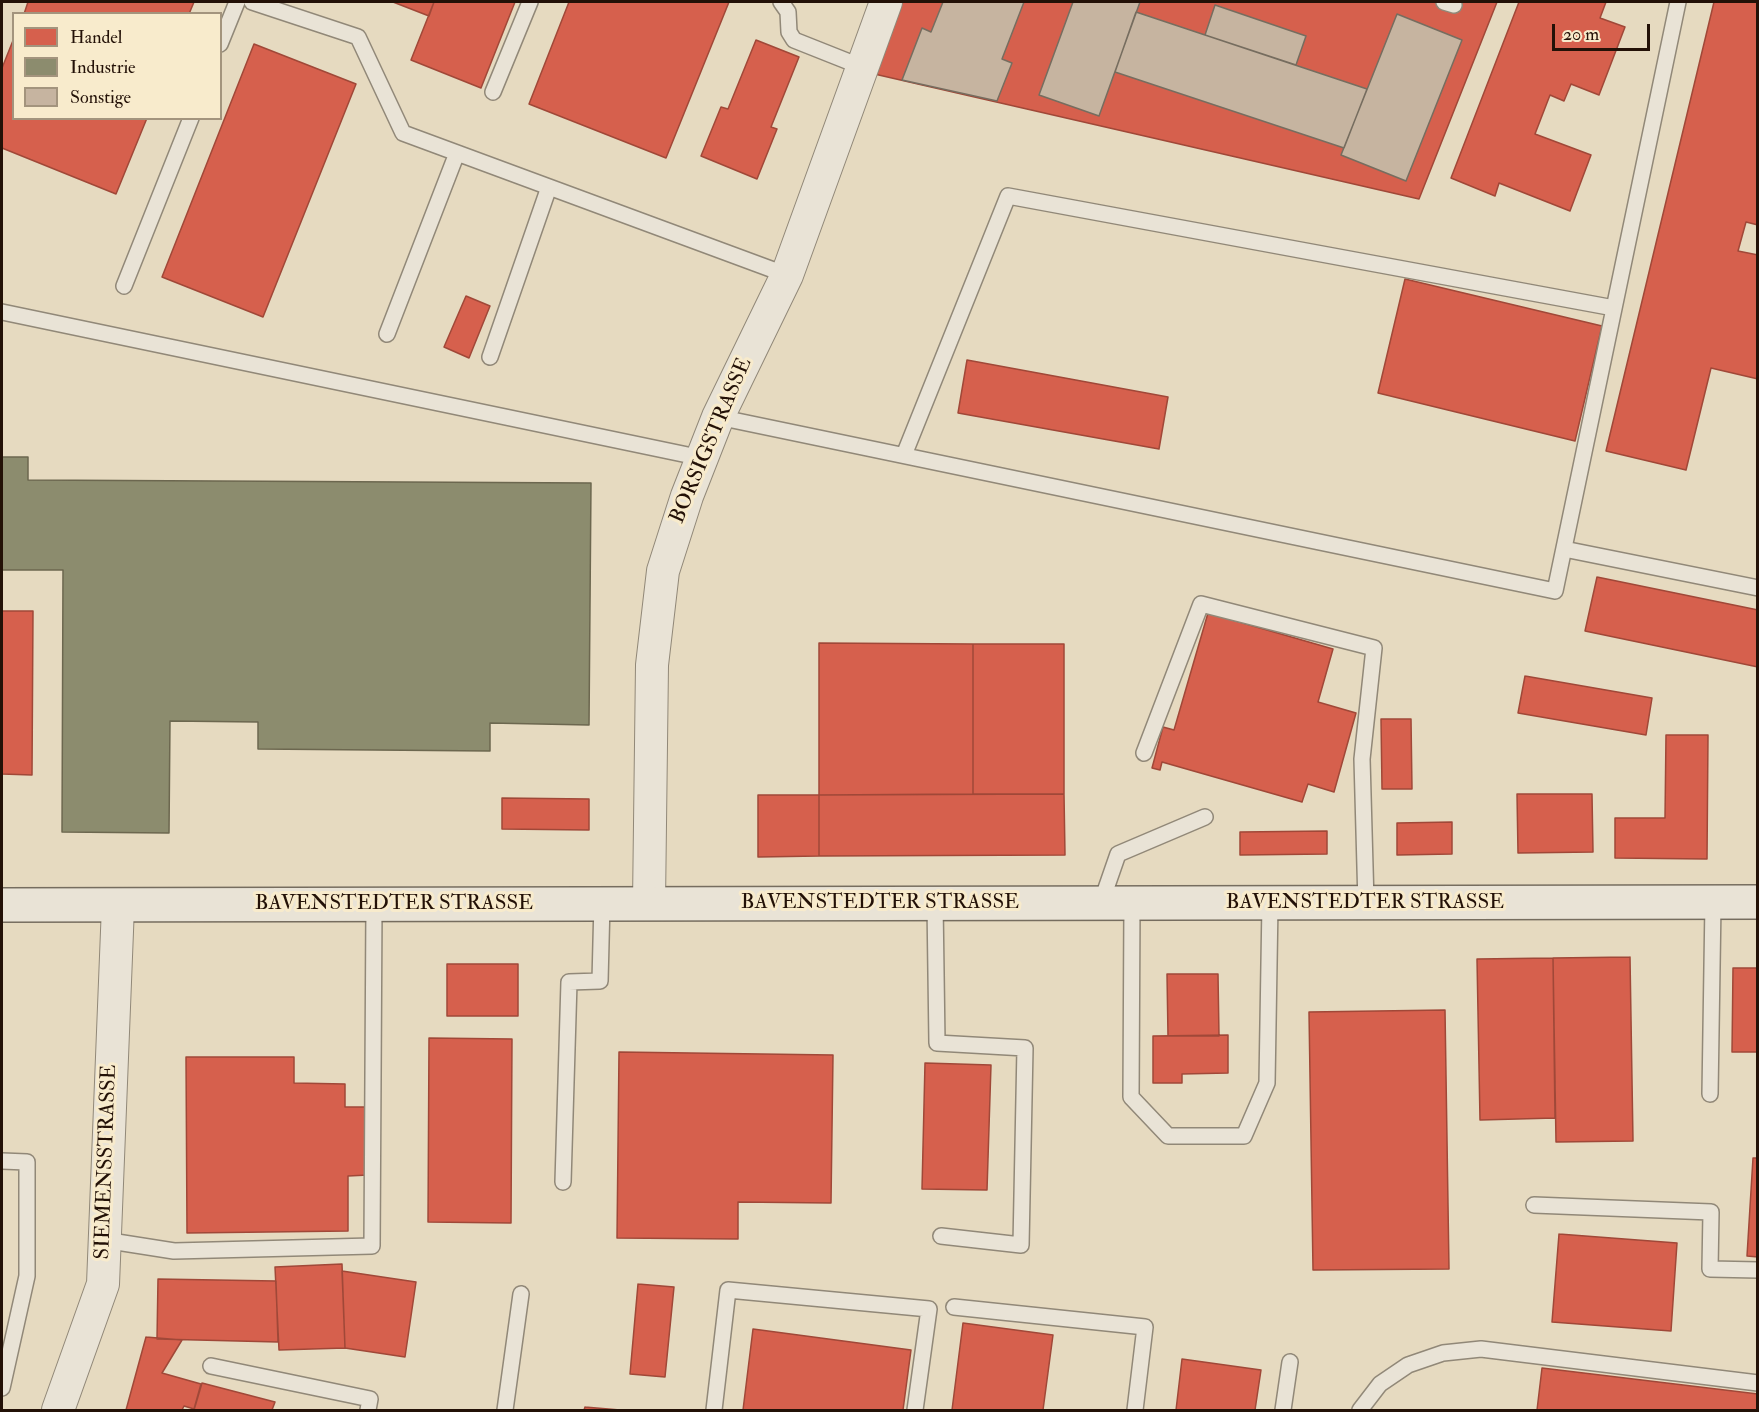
<!DOCTYPE html>
<style>
body{margin:0}
#map{position:relative;width:1759px;height:1412px;overflow:hidden;background:#e6dac0;font-family:"IM FELL Double Pica",serif}
canvas{display:block}
.frame{position:absolute;inset:0;border:3px solid #231107;pointer-events:none}
.legend{position:absolute;left:12px;top:12px;width:210px;height:108px;box-sizing:border-box;background:#f8ebcc;border:2px solid #a3947d;margin:0;padding:8px 10px;list-style:none;font-size:18px;color:#231107}
.legend li{display:flex;align-items:center;gap:12px;height:30px}
.legend b{width:30px;border:2px solid #a3947d}
.scale{position:absolute;left:1552px;top:24px;width:98px;height:27px;box-sizing:border-box;border:3px solid #231107;border-top:0;padding-left:8px;font-size:18px;line-height:21px;white-space:nowrap;color:#231107;-webkit-text-stroke:4px #f8ebcc;paint-order:stroke}
</style>
<div id="map">
<canvas width="1759" height="1412"></canvas>
<div class="frame"></div>
<ul class="legend">
<li><b style="height:16px;background:#d6604d"></b>Handel</li>
<li><b style="height:16px;background:#8c8c6e"></b>Industrie</li>
<li><b style="height:16px;background:#c6b4a0"></b>Sonstige</li>
</ul>
<div class="scale">20 m</div>
</div>
<script>
const g = document.querySelector('canvas').getContext('2d');
g.lineJoin = 'round';
function paint(path, color) { g.fillStyle = color; g.fill(path, 'evenodd'); }
const poly = rows => new Path2D(rows.map(r => 'M' + r).join(''));
function stroke(path, color, width, dash) { g.strokeStyle = color; g.lineWidth = width; g.lineCap = dash ? 'butt' : 'round'; g.setLineDash(dash || []); g.stroke(path); }
function write(font, color, halo, rows, align = 'center') {
  g.font = font + ' "IM FELL Double Pica",serif'; g.lineWidth = 6; g.setLineDash([]); g.textBaseline = 'middle'; g.strokeStyle = halo; g.fillStyle = color; for (const [text, x, y, turn = 0] of rows) {
    g.save(); g.translate(x, y); g.rotate((+turn || 0) * Math.PI / 180); g.textAlign = isNaN(turn) ? turn : align; if (halo) g.strokeText(text, 0, 0); g.fillText(text, 0, 0); g.restore();
  }
}
const shops = poly([
 [28,2,194,2,189,14,24,14,28,2],
 [393,2,434,2,429,16,393,2],
 [434,2,515,2,481,88,411,60,434,2],
 [569,2,729,2,666,158,529,104,569,2],
 [896,2,1497,2,1419,199,870,73,896,2],
 [1519,2,1606,2,1600,18,1625,27,1599,95,1571,84,1564,101,1550,95,1535,134,1591,155,1570,211,1499,183,1495,196,1451,178,1519,2],
 [1714,2,1758,2,1758,225,1746,222,1738,251,1758,255,1758,379,1711,368,1686,470,1606,451,1714,2],
 [14,38,14,118,147,118,116,194,2,148,2,68,14,38],
 [756,40,799,57,771,127,777,129,757,179,701,156,721,107,728,109,756,40],
 [254,44,356,84,263,317,162,277,254,44],
 [1405,279,1602,326,1575,441,1378,393,1405,279],
 [466,296,490,306,469,358,444,347,466,296],
 [967,360,1168,397,1159,449,958,413,967,360],
 [1597,577,1758,610,1758,667,1585,631,1597,577],
 [2,611,33,611,32,775,2,774,2,611],
 [1208,613,1333,649,1318,702,1356,713,1334,792,1308,784,1302,802,1162,762,1160,770,1152,768,1163,727,1174,730,1208,613],
 [819,643,973,644,973,794,819,795,819,643],
 [973,644,1064,644,1064,794,973,794,973,644],
 [1525,676,1652,698,1646,735,1518,713,1525,676],
 [1381,719,1411,719,1412,789,1382,789,1381,719],
 [1666,735,1708,735,1707,859,1615,858,1615,818,1665,818,1666,735],
 [1064,794,1065,855,819,856,819,795,1064,794],
 [1517,794,1592,794,1593,852,1518,853,1517,794],
 [758,795,819,795,819,856,758,857,758,795],
 [502,798,589,799,589,830,502,829,502,798],
 [1452,822,1452,854,1397,855,1397,823,1452,822],
 [1327,831,1327,854,1240,855,1240,832,1327,831],
 [1630,957,1633,1141,1556,1142,1553,958,1630,957],
 [1553,958,1555,1118,1480,1120,1477,959,1553,958],
 [447,964,518,964,518,1016,447,1016,447,964],
 [1733,968,1758,968,1758,1052,1732,1052,1733,968],
 [1167,974,1218,974,1219,1036,1168,1036,1167,974],
 [1445,1010,1449,1269,1313,1270,1309,1012,1445,1010],
 [1228,1035,1228,1073,1182,1074,1182,1083,1153,1083,1153,1036,1228,1035],
 [429,1038,512,1039,511,1223,428,1222,429,1038],
 [619,1052,833,1055,831,1203,738,1202,738,1239,617,1238,619,1052],
 [186,1057,294,1057,294,1083,345,1084,345,1107,369,1107,368,1175,348,1176,348,1231,187,1233,186,1057],
 [925,1063,991,1065,987,1190,922,1189,925,1063],
 [1753,1158,1758,1158,1758,1257,1747,1256,1753,1158],
 [1559,1234,1677,1243,1671,1331,1552,1322,1559,1234],
 [342,1264,345,1348,279,1350,275,1267,342,1264],
 [342,1271,416,1282,405,1357,345,1348,342,1271],
 [158,1279,276,1281,278,1342,157,1339,158,1279],
 [638,1284,674,1287,665,1377,630,1374,638,1284],
 [963,1323,1053,1335,1043,1410,952,1410,963,1323],
 [753,1329,911,1350,903,1410,743,1410,753,1329],
 [146,1337,182,1340,162,1373,201,1384,194,1409,184,1406,182,1410,126,1410,146,1337],
 [1182,1359,1261,1370,1255,1410,1176,1410,1182,1359],
 [1542,1368,1758,1394,1758,1410,1537,1410,1542,1368],
 [202,1383,275,1402,272,1410,194,1410,202,1383],
 [585,1407,620,1410,584,1410,585,1407]
]);
const industry = poly([
 [2,457,28,457,28,480,591,483,589,725,490,723,490,751,258,749,258,722,170,721,169,833,62,832,63,570,2,570,2,457]
]);
const building = poly([
 [943,2,1024,2,1002,59,1012,63,997,101,902,80,922,28,931,32,943,2],
 [1073,2,1140,2,1099,116,1039,95,1073,2],
 [1215,5,1306,36,1296,65,1205,35,1215,5],
 [1136,12,1367,89,1344,148,1115,72,1136,12],
 [1397,14,1462,40,1406,181,1341,155,1397,14]
]);
const lane = poly([
 [252,2,358,37,403,133,787,275],
 [781,2,788,12,789,32,794,40,862,67],
 [1444,2,1454,5],
 [220,44,237,2],
 [493,92,530,2],
 [124,286,191,118],
 [2,312,702,458],
 [387,334,457,153],
 [490,357,549,187],
 [718,417,1555,591,1678,2],
 [904,455,1008,196,1614,308],
 [1564,549,1758,588],
 [1144,753,1201,604,1374,648,1362,759,1366,903],
 [935,903,937,1043,1025,1048,1021,1245,941,1236],
 [1101,903,1118,854,1205,817],
 [1132,904,1131,1097,1168,1136,1244,1136,1267,1083,1270,904],
 [1710,1094,1713,903],
 [2,1161,27,1162,27,1276,2,1388],
 [563,1182,569,982,600,981,602,903],
 [1534,1205,1711,1212,1710,1269,1758,1270],
 [104,1240,174,1251,372,1246,374,905],
 [954,1307,1145,1327,1135,1410],
 [211,1366,370,1399,368,1410],
 [505,1410,521,1294],
 [714,1410,728,1290,929,1309,915,1410],
 [1283,1410,1290,1362],
 [1360,1410,1380,1384,1408,1365,1443,1353,1481,1349,1758,1383]
]);
const street = poly([
 [649,903,652,665,663,571,687,496,718,417,787,275,886,2],
 [58,1410,103,1284,118,906]
]);
const secondary = poly([
 [2,905,1758,902]
]);
const streetNames = [
 ["BORSIGSTRASSE",712,441,-67],
 ["BAVENSTEDTER STRASSE",880,903],
 ["BAVENSTEDTER STRASSE",1365,903],
 ["BAVENSTEDTER STRASSE",394,904],
 ["SIEMENSSTRASSE",107,1162,-88]
];
paint(shops, '#d6604d');
stroke(shops, '#a04838', 1.5);
paint(industry, '#8c8c6e');
stroke(industry, '#6c674f', 1.5);
paint(building, '#c6b4a0');
stroke(building, '#766d5f', 1.5);
stroke(lane, '#918878', 18);
stroke(street, '#918878', 34);
stroke(secondary, '#766d5f', 36);
stroke(lane, '#e9e3d6', 15);
stroke(street, '#e9e3d6', 32);
stroke(secondary, '#e9e3d6', 33);
write('21px', '#231107', '#f8ebcc', streetNames);
</script>
